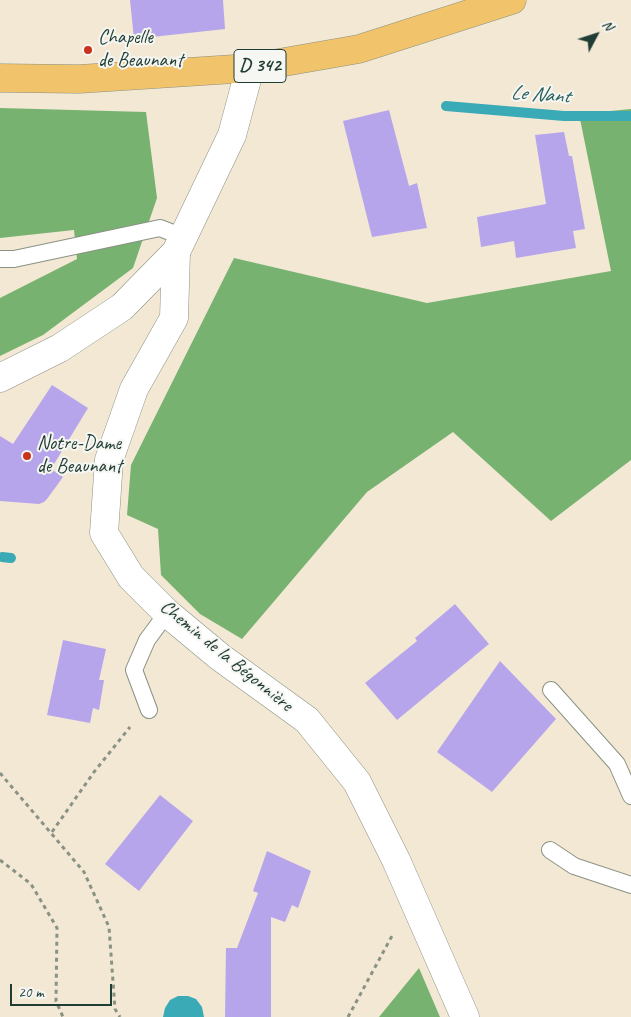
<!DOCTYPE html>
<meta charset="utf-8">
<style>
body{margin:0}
#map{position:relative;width:631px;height:1017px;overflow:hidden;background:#f3e8d4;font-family:Caveat,sans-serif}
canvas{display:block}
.north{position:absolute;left:571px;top:10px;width:50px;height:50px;-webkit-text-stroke:4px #f6f6f2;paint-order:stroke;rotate:50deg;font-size:14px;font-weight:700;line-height:20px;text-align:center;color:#1f3d34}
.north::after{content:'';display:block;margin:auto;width:18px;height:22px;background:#1f3d34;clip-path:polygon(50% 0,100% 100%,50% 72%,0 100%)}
.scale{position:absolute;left:10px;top:984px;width:102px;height:22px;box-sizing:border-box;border:2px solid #1f3d34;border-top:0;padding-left:6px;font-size:15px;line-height:18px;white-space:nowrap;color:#1f3d34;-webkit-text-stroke:4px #f6f6f2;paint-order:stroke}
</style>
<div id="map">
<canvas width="631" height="1017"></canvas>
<div class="north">N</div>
<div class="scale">20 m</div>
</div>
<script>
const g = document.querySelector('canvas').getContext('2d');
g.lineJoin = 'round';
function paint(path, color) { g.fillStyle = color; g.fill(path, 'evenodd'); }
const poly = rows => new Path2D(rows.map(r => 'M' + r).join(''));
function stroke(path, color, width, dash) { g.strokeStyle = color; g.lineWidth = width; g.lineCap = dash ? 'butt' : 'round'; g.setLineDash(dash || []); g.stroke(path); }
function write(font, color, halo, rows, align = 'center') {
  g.font = font + ' Caveat,sans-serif'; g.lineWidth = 4; g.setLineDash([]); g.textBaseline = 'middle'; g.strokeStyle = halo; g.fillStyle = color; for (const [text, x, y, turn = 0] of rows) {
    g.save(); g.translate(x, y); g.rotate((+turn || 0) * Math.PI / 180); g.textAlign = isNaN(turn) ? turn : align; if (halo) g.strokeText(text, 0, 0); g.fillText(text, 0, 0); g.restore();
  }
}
const forest = poly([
 [0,108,146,112,157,198,133,268,43,335,0,356,0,298,77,259,74,230,0,238],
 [631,109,631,460,551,521,453,432,367,492,242,639,200,614,161,575,158,529,127,515,131,465,234,258,427,303,611,271,579,114],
 [419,968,440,1017,379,1017]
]);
const water = poly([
 [178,996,188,996,196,999,202,1007,204,1017,163,1017,165,1008,170,1000]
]);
const stream = poly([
 [446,106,564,116,631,116],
 [2,557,11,558]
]);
const building = poly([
 [130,0,223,0,225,29,134,39],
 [389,110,409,186,417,183,427,228,372,237,343,121],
 [564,132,569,156,572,156,585,229,573,231,576,248,516,258,514,241,481,247,477,217,546,204,535,135],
 [52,385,88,408,51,469,63,477,47,499,44,502,39,504,0,501,0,436,13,444],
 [455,604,489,644,397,720,365,683,417,641,415,638],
 [63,640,106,649,99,680,104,680,99,710,93,708,90,723,47,715],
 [500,661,556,719,492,792,437,752],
 [160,795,193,821,139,891,105,864],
 [267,851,311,871,298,908,292,905,285,922,271,917,271,1017,225,1017,226,948,237,948,258,893,253,891]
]);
const path = poly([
 [0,773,84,872,109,927,115,1009,120,1017],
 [52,832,94,772,130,727],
 [0,860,31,884,57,928,56,1001,63,1017],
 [348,1017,393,934]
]);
const service = poly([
 [0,259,14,259,160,228,183,237],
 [551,690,617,764,631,796],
 [149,710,134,670,147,640,167,613],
 [550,850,574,866,631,885]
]);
const minor = poly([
 [176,252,174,318,134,389,109,460,104,533,131,577,167,613,220,657,307,720,357,782,396,860,465,1017]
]);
const tertiary = poly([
 [0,378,60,348,122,307,176,252,232,135,250,68]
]);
const primary = poly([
 [0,78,79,79,250,68,359,49,512,0]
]);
const markers = [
 [88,50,5,"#c8321e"],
 [27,456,5,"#c8321e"]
];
const shields = [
 [260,66,52]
];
const shieldNames = [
 ["D 342",260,66]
];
const poiNames = [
 ["Chapelle",98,38],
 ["de Beaunant",98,61],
 ["Notre-Dame",37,444],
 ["de Beaunant",37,467]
];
const streetNames = [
 ["Chemin de la Bégonnière",226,656,39]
];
const waterNames = [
 ["Le Nant",540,95,4]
];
paint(forest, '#77b271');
paint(water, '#3aabb6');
stroke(stream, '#3aabb6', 10);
paint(building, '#b7a5ec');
stroke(service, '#899284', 18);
stroke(minor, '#899284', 29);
stroke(tertiary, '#899284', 29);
stroke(primary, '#899284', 29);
stroke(path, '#899284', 3, [4, 4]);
stroke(service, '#fff', 16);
stroke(minor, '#fff', 28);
stroke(tertiary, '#fff', 28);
stroke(primary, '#f1c36a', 28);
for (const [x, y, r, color] of markers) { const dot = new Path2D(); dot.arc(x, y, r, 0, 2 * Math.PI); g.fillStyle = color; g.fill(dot); stroke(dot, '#f6f6f2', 2); }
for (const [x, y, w] of shields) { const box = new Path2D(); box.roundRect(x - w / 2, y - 16.5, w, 33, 4); g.fillStyle = '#f6f6f2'; g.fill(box); stroke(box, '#1f3d34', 1); }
write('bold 19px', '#1f3d34', null, shieldNames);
write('20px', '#1f3d34', '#f6f6f2', poiNames, 'left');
write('20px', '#1f3d34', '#f6f6f2', streetNames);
write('italic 21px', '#275e5b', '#f6f6f2', waterNames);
</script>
